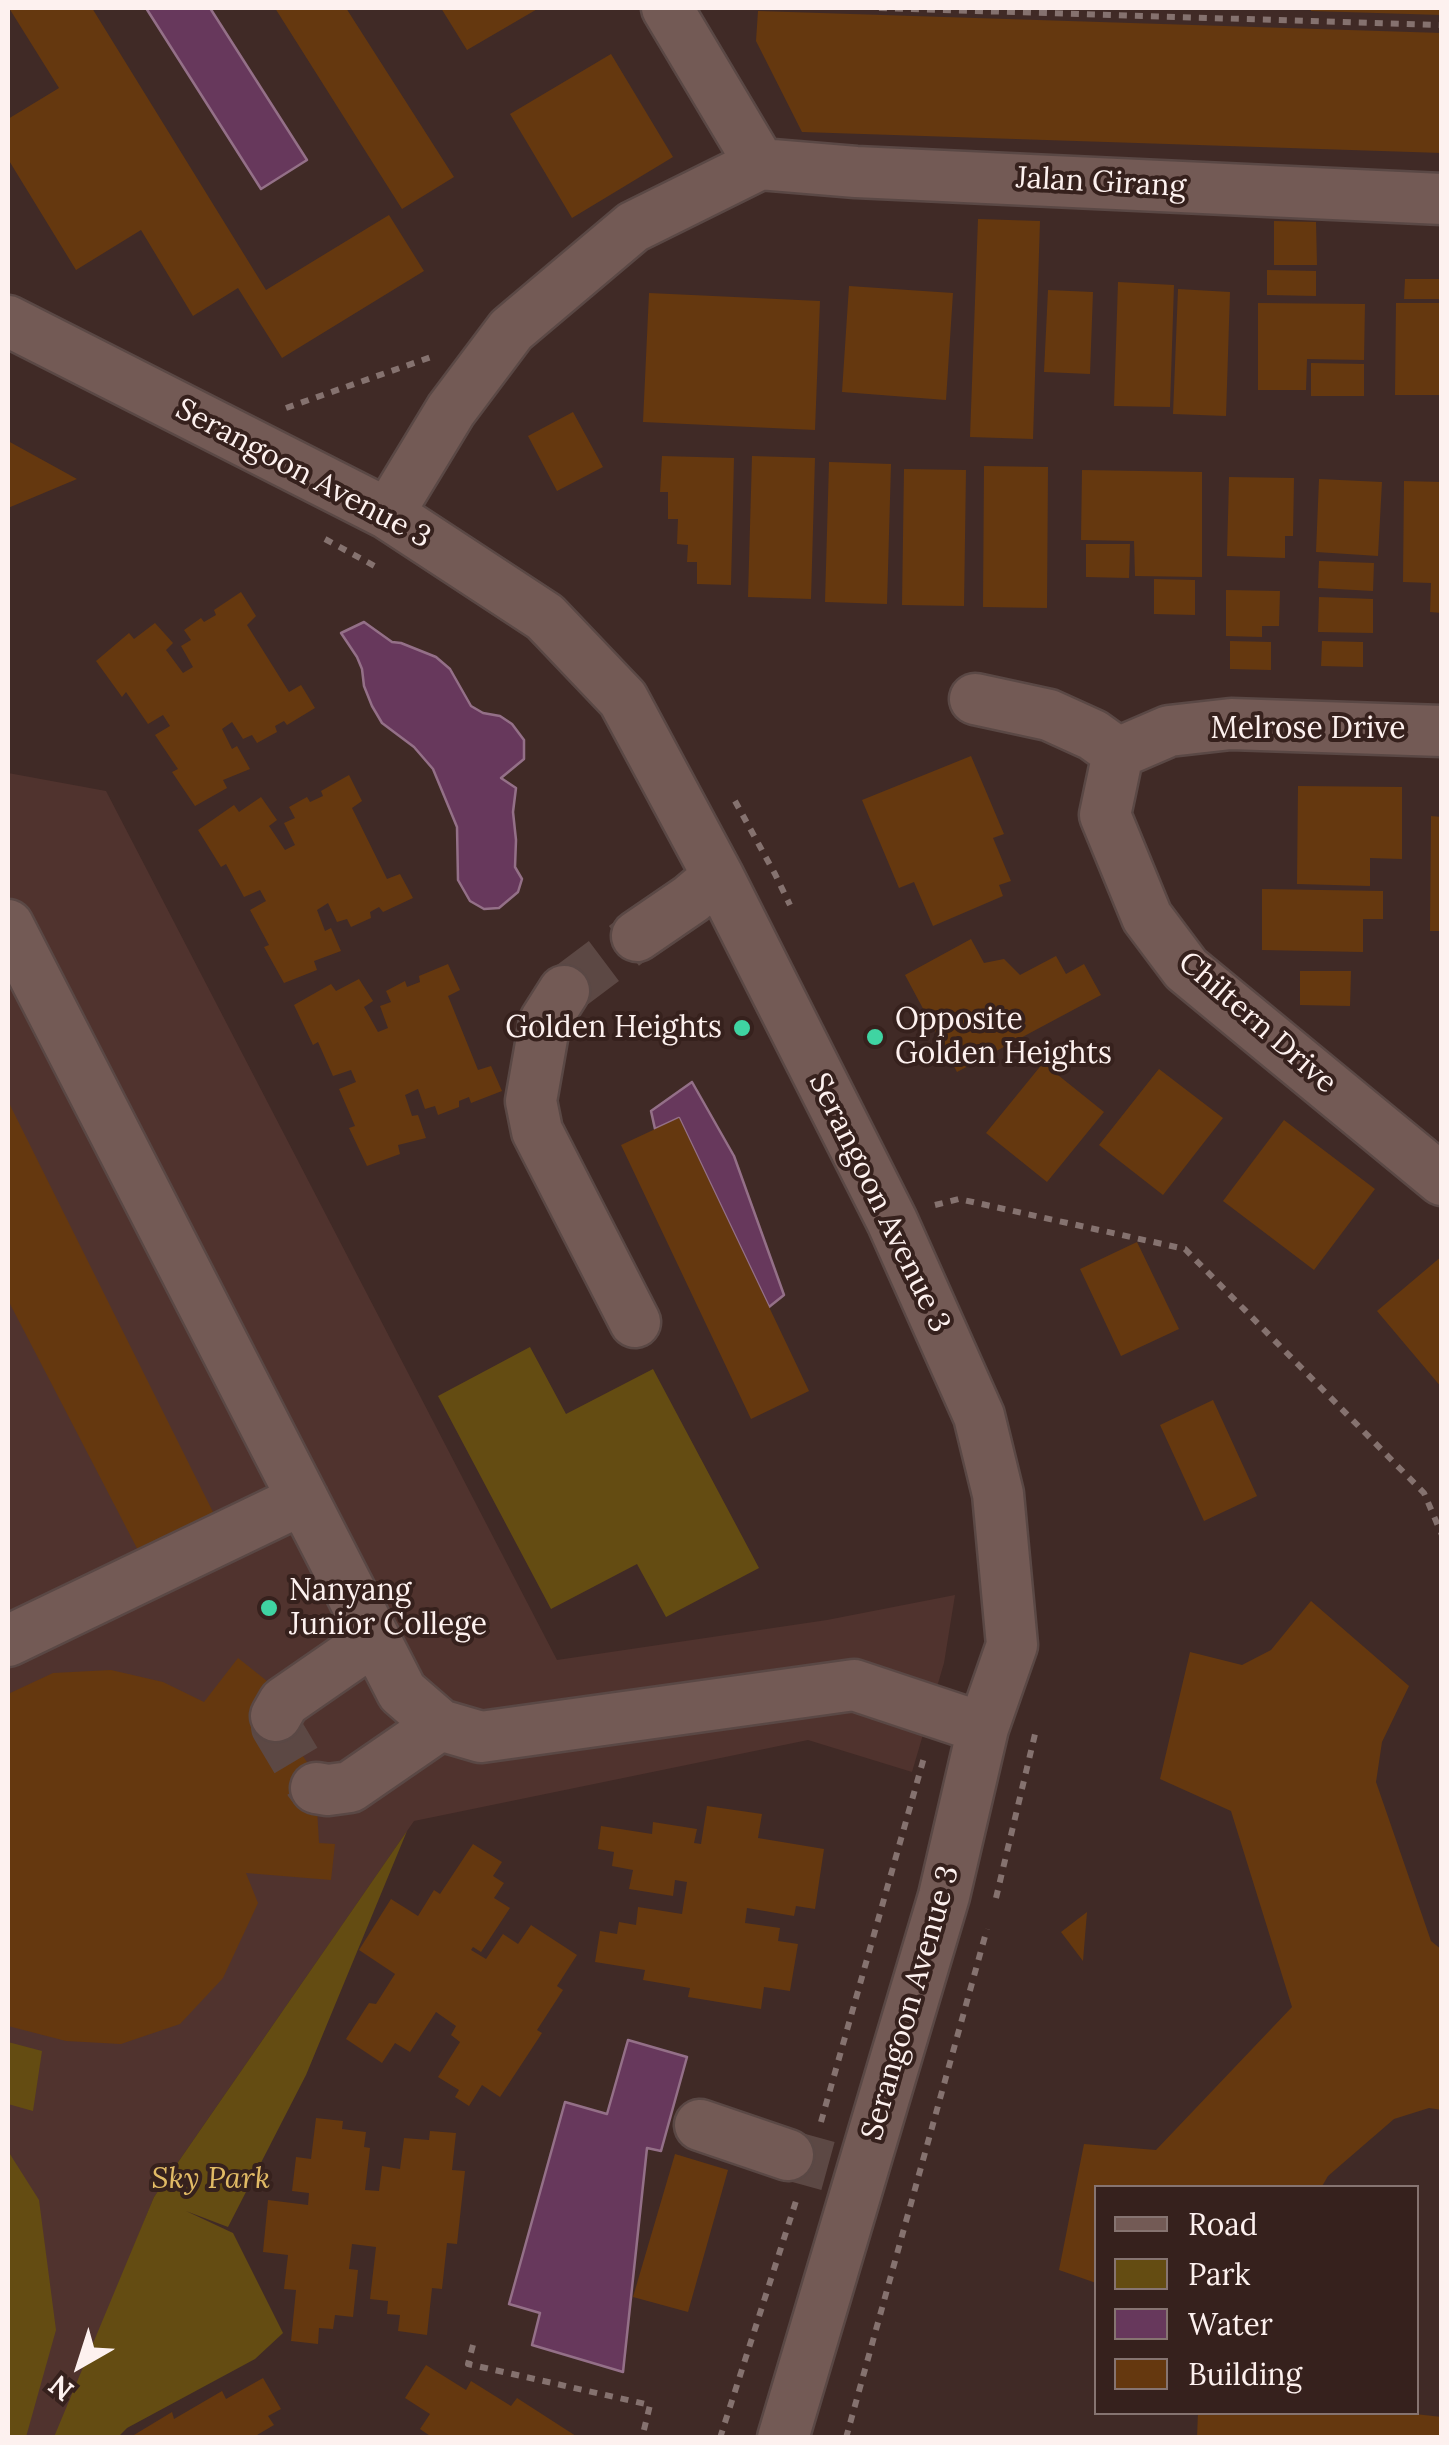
<!DOCTYPE html>
<style>
body{margin:0}
#map{position:relative;width:1449px;height:2445px;overflow:hidden;background:#402a26;font-family:Lora,serif}
canvas{display:block}
.frame{position:absolute;inset:0;border:10px solid #fdf1ef;pointer-events:none}
.legend{position:absolute;left:1094px;top:2185px;width:325px;height:230px;box-sizing:border-box;background:#36211d;border:2px solid #867471;margin:0;padding:12px 18px;list-style:none;font-size:30px;color:#fdf1ef}
.legend li{display:flex;align-items:center;gap:20px;height:50px}
.legend b{width:50px;border:2px solid #867471}
.north{position:absolute;left:30px;top:2315px;width:100px;height:100px;-webkit-text-stroke:8px #36211d;paint-order:stroke;rotate:219deg;font-size:28px;font-weight:700;line-height:40px;text-align:center;color:#fdf1ef}
.north::after{content:'';display:block;margin:auto;width:35px;height:45px;background:#fdf1ef;clip-path:polygon(50% 0,100% 100%,50% 72%,0 100%)}
</style>
<div id="map">
<canvas width="1449" height="2445"></canvas>
<div class="frame"></div>
<ul class="legend">
<li><b style="height:12px;background:#735a55"></b>Road</li>
<li><b style="height:28px;background:#644c12"></b>Park</li>
<li><b style="height:28px;background:#67385c"></b>Water</li>
<li><b style="height:28px;background:#65380f"></b>Building</li>
</ul>
<div class="north">N</div>
</div>
<script>
const g = document.querySelector('canvas').getContext('2d');
g.lineJoin = 'round';
function paint(path, color) { g.fillStyle = color; g.fill(path, 'evenodd'); }
const poly = rows => new Path2D(rows.map(r => 'M' + r).join(''));
function stroke(path, color, width, dash) { g.strokeStyle = color; g.lineWidth = width; g.lineCap = dash ? 'butt' : 'round'; g.setLineDash(dash || []); g.stroke(path); }
function write(font, color, halo, rows, align = 'center') {
  g.font = font + ' Lora,serif'; g.lineWidth = 8; g.setLineDash([]); g.textBaseline = 'middle'; g.strokeStyle = halo; g.fillStyle = color; for (const [text, x, y, turn = 0] of rows) {
    g.save(); g.translate(x, y); g.rotate((+turn || 0) * Math.PI / 180); g.textAlign = isNaN(turn) ? turn : align; if (halo) g.strokeText(text, 0, 0); g.fillText(text, 0, 0); g.restore();
  }
}
const built = poly([
 [8,773,106,791,557,1660,827,1620,955,1595,944,1663,912,1772,808,1740,414,1821,154,2197,57,2438,8,2437]
]);
const green = poly([
 [530,1347,566,1414,653,1369,759,1568,666,1617,637,1564,551,1609,438,1396],
 [407,1831,306,2075,228,2227,186,2211,233,2233,283,2333,255,2359,127,2428,118,2437,54,2437,154,2197],
 [8,2042,42,2051,33,2111,8,2104],
 [8,2151,39,2200,56,2330,26,2437,8,2437]
]);
const water = poly([
 [146,8,210,8,307,160,261,189,146,8],
 [364,622,392,642,401,643,436,657,450,669,471,706,483,713,500,716,512,724,524,740,524,759,501,778,516,788,513,812,516,840,515,867,522,879,518,892,499,908,484,909,470,901,458,880,457,827,433,769,414,747,382,723,372,706,364,686,362,669,357,657,341,633,364,622],
 [692,1082,734,1156,784,1295,769,1307,679,1118,655,1129,651,1111,692,1082],
 [628,2040,687,2057,661,2151,647,2148,623,2372,532,2345,540,2313,509,2304,565,2102,607,2114,628,2040]
]);
const building = poly([
 [9,8,92,8,266,290,389,215,424,271,282,358,238,288,193,316,141,230,76,270,8,159,8,119,59,88],
 [275,8,346,8,454,177,402,209],
 [441,8,539,8,467,50],
 [1311,8,1442,8,1442,15,1311,11],
 [758,11,1442,33,1442,153,802,132,756,41],
 [611,54,673,157,572,218,510,114],
 [978,219,1040,221,1033,439,970,437],
 [1274,221,1316,222,1317,265,1274,265],
 [1267,270,1316,271,1316,296,1267,295],
 [1405,279,1442,279,1442,299,1404,299],
 [1118,282,1174,285,1170,407,1114,406],
 [849,286,953,293,946,400,842,392],
 [1178,289,1230,292,1226,416,1173,414],
 [1048,290,1093,292,1090,374,1044,372],
 [649,293,820,301,815,430,643,422],
 [1258,303,1365,304,1364,360,1307,359,1306,390,1258,390],
 [1396,303,1442,303,1442,395,1395,395],
 [1311,363,1364,364,1364,396,1311,396],
 [573,412,603,467,557,491,528,436],
 [8,441,77,479,8,508],
 [662,456,734,458,731,585,697,584,697,562,687,562,688,545,677,544,678,519,668,519,668,492,660,492],
 [752,456,815,458,811,599,748,597],
 [829,462,891,464,887,604,825,602],
 [984,466,1048,467,1047,608,983,607],
 [904,469,966,470,964,606,902,605],
 [1082,470,1202,472,1202,577,1135,576,1134,541,1081,540],
 [1229,477,1294,478,1293,536,1285,536,1285,558,1227,556],
 [1319,479,1382,482,1378,556,1316,552],
 [1404,481,1442,482,1442,613,1430,612,1431,583,1403,582],
 [1086,544,1130,544,1129,578,1086,577],
 [1319,561,1374,563,1373,591,1318,588],
 [1154,579,1195,580,1195,615,1154,614],
 [1226,590,1280,591,1279,626,1262,626,1262,637,1226,636],
 [241,592,256,616,247,625,289,692,301,685,315,708,287,725,284,721,275,726,277,732,257,743,252,735,243,739,232,722,222,729,232,749,237,746,250,769,223,780,227,788,195,806,172,772,178,769,155,735,170,726,163,715,148,724,126,692,122,697,96,661,129,633,134,639,155,623,173,643,166,650,183,673,193,667,181,646,191,640,184,630,201,618,204,622,216,615,214,610],
 [1319,597,1373,599,1373,633,1318,632],
 [1230,641,1271,642,1271,670,1230,669],
 [1322,641,1363,642,1363,667,1321,666],
 [971,756,1004,834,993,838,1011,881,999,885,1003,896,933,926,914,882,899,888,862,800],
 [349,775,362,801,352,808,387,879,400,874,413,898,383,912,379,907,370,912,371,918,351,927,347,919,337,922,328,903,317,910,325,931,331,928,341,951,314,961,317,970,284,983,264,947,269,945,250,910,266,901,260,890,244,897,226,864,221,867,198,830,234,805,239,812,261,797,277,820,269,826,285,850,295,845,284,823,295,818,289,807,307,797,310,802,323,796,321,791],
 [1298,786,1402,787,1402,859,1370,858,1370,886,1297,884],
 [1431,816,1442,817,1442,931,1430,931],
 [1262,889,1383,891,1383,919,1363,919,1363,952,1262,950],
 [971,939,984,963,1004,959,1020,975,1056,956,1066,974,1084,964,1101,995,957,1072,905,975],
 [448,964,460,990,448,996,478,1070,491,1066,502,1091,471,1103,469,1097,459,1101,459,1107,438,1115,435,1106,425,1109,418,1089,405,1095,412,1116,418,1115,426,1138,398,1145,400,1154,367,1166,349,1128,355,1126,339,1089,356,1082,351,1070,333,1076,318,1042,313,1045,294,1005,331,984,336,991,359,979,373,1001,364,1007,378,1032,388,1028,380,1006,391,1002,386,991,405,981,407,987,420,982,419,976],
 [1300,971,1351,971,1350,1006,1300,1005],
 [1043,1063,1104,1112,1047,1182,986,1133],
 [1159,1069,1223,1118,1163,1195,1099,1145],
 [8,1101,216,1518,141,1556,8,1300],
 [679,1118,809,1391,751,1419,621,1145],
 [1284,1120,1375,1189,1314,1270,1223,1201],
 [1137,1242,1179,1329,1121,1356,1080,1269],
 [1442,1256,1442,1388,1377,1311],
 [1213,1400,1257,1496,1204,1521,1160,1425],
 [1311,1601,1409,1686,1382,1742,1376,1782,1431,1941,1442,1950,1442,2110,1429,2108,1394,2119,1328,2176,1321,2188,1096,2188,1096,2283,1059,2270,1084,2144,1156,2150,1292,2007,1231,1811,1160,1779,1190,1652,1242,1665,1271,1650],
 [238,1658,277,1689,276,1716,315,1774,319,1843,335,1844,331,1880,246,1873,258,1903,223,1978,180,2024,121,2044,66,2041,8,2026,8,1694,53,1673,111,1670,163,1682,204,1702],
 [707,1806,762,1814,758,1838,824,1849,815,1909,796,1906,794,1916,747,1908,745,1923,780,1928,778,1941,798,1944,790,1991,764,1987,761,2009,688,1997,690,1988,643,1980,645,1970,595,1962,600,1931,617,1934,619,1922,636,1925,638,1907,682,1914,687,1882,675,1880,673,1896,629,1889,633,1870,612,1866,614,1852,598,1849,601,1826,652,1834,653,1822,697,1829,694,1843,701,1844],
 [473,1844,502,1862,493,1876,504,1883,494,1898,510,1908,481,1952,473,1947,471,1950,486,1959,503,1934,518,1944,531,1925,577,1955,557,1986,563,1990,537,2030,542,2033,500,2097,482,2085,469,2106,455,2097,459,2090,438,2077,460,2042,451,2035,456,2026,436,2012,410,2052,395,2043,382,2063,346,2039,369,2003,376,2004,395,1974,359,1950,391,1899,418,1916,434,1890,440,1894],
 [1087,1912,1083,1961,1061,1932],
 [316,2118,343,2121,342,2129,366,2132,364,2147,370,2148,365,2190,379,2191,382,2166,400,2169,404,2138,429,2140,430,2131,456,2133,452,2170,465,2171,457,2244,447,2243,442,2289,432,2288,427,2335,398,2331,400,2315,387,2314,388,2301,370,2299,376,2247,352,2244,349,2269,358,2270,353,2317,335,2315,333,2329,319,2328,318,2344,291,2341,296,2290,284,2289,288,2255,263,2252,268,2200,308,2205,309,2193,292,2191,296,2157,311,2159],
 [675,2154,728,2170,688,2312,633,2297],
 [426,2365,466,2390,471,2381,511,2406,517,2398,579,2438,433,2438,420,2429,430,2414,405,2398],
 [263,2378,281,2409,268,2416,274,2425,252,2438,129,2438,172,2412,174,2419,222,2391,226,2399],
 [1198,2412,1397,2412,1442,2417,1442,2438,1197,2438]
]);
const minorTunnel = poly([
 [564,991,637,936],
 [276,1716,276,1727,310,1784,316,1788],
 [788,2155,828,2166]
]);
const path = poly([
 [879,8,1442,25],
 [286,408,434,356],
 [325,539,380,569],
 [735,801,775,874,790,905],
 [935,1205,959,1199,1185,1249,1424,1493,1442,1535],
 [996,1898,1036,1730],
 [821,2122,925,1754],
 [473,2345,468,2364,650,2405,642,2438],
 [720,2438,796,2201],
 [846,2438,987,1929]
]);
const minor = poly([
 [667,8,760,164],
 [8,321,388,514,545,617,623,699,718,876,892,1221,979,1416,998,1494,1012,1645,983,1728,944,1896,783,2438],
 [388,514,451,410,511,330,633,227,760,164,856,172,1442,199],
 [975,699,1049,715,1093,735,1118,753],
 [1118,753,1105,815,1147,917,1186,969,1442,1180],
 [1118,753,1169,731,1231,724,1442,731],
 [8,925,402,1692,440,1725,481,1737,854,1685,983,1728],
 [637,936,691,899,718,876],
 [564,991,545,1021,531,1101,537,1131,635,1322],
 [8,1641,303,1499],
 [276,1716,284,1702,375,1639],
 [316,1788,328,1790,350,1787,440,1725],
 [700,2125,788,2155]
]);
const markers = [
 [742,1028,10,"#3fd4a2"],
 [875,1037,10,"#3fd4a2"],
 [269,1608,10,"#3fd4a2"]
];
const streetNames = [
 ["Jalan Girang",1101,183,3],
 ["Serangoon Avenue 3",303,474,28],
 ["Melrose Drive",1308,729],
 ["Chiltern Drive",1257,1023,41],
 ["Serangoon Avenue 3",879,1203,64],
 ["Serangoon Avenue 3",911,2003,-74]
];
const poiNames = [
 ["Opposite",895,1020],
 ["Golden Heights",895,1054],
 ["Golden Heights",722,1028,"right"],
 ["Nanyang",289,1591],
 ["Junior College",289,1625]
];
const parkNames = [
 ["Sky Park",211,2179]
];
paint(built, '#50332e');
paint(green, '#644c12');
paint(water, '#67385c');
stroke(water, '#947088', 2.5);
paint(building, '#65380f');
stroke(minorTunnel, '#5c4844', 50, [50, 25]);
stroke(minor, '#5a4845', 55);
stroke(path, '#85726f', 6, [8, 8]);
stroke(minor, '#735a55', 50);
for (const [x, y, r, color] of markers) { const dot = new Path2D(); dot.arc(x, y, r, 0, 2 * Math.PI); g.fillStyle = color; g.fill(dot); stroke(dot, '#36211d', 4); }
write('30px', '#fdf1ef', '#36211d', streetNames);
write('30px', '#fdf1ef', '#36211d', poiNames, 'left');
write('italic 30px', '#e1ba65', '#36211d', parkNames);
</script>
